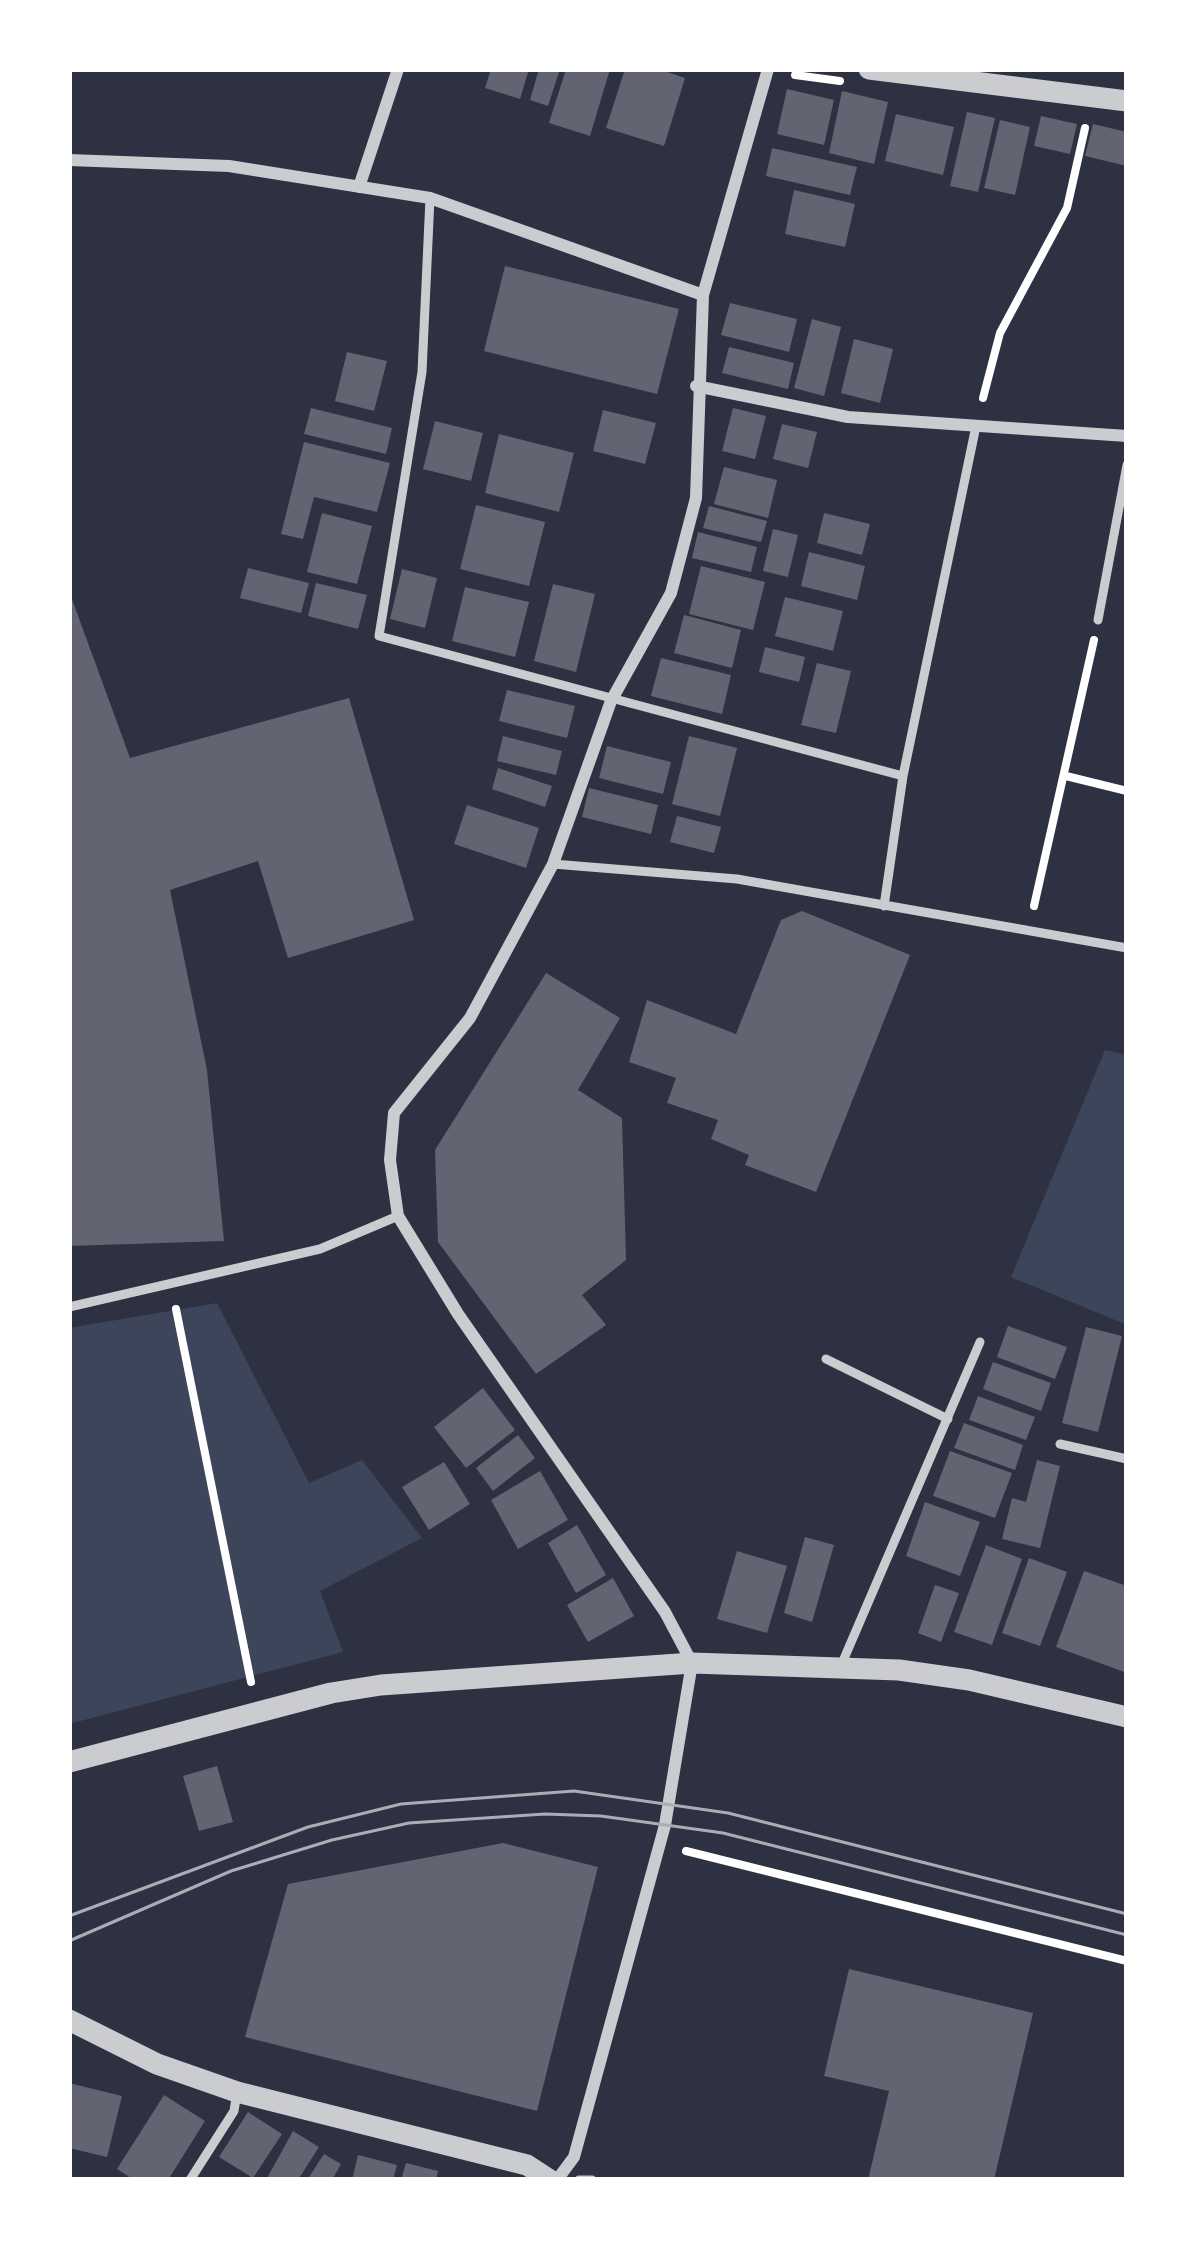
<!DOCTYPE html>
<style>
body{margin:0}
#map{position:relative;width:1196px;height:2249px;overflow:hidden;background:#2d3142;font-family:Ubuntu,sans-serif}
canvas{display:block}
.frame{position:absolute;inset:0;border:72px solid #fff;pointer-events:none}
</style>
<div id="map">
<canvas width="1196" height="2249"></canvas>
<div class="frame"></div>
</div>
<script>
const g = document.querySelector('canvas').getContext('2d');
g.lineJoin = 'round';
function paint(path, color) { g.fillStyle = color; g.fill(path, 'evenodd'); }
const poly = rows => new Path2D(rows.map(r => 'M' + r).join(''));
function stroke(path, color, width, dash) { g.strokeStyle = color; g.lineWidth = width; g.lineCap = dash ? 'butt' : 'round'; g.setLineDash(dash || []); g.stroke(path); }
const green = poly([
 [1105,1050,1127,1055,1127,1325,1011,1277],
 [217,1303,309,1483,362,1460,422,1538,320,1591,343,1652,69,1724,69,1328]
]);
const building = poly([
 [491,69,529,69,520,99,485,88],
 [539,69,560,69,548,106,530,100],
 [566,69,610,69,590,136,549,123],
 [625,69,658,69,685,78,664,146,606,128],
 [787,89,834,100,824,145,777,134],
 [842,91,888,102,874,164,829,153],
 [967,112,995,118,978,192,950,186],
 [896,114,954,127,943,175,885,161],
 [1041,116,1077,124,1070,154,1034,146],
 [1000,120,1030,127,1015,195,984,188],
 [1093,124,1127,132,1127,166,1085,156],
 [772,148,857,167,850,195,766,176],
 [794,190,855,204,845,247,785,234],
 [505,266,679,309,657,394,484,351],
 [730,303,797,319,789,352,721,335],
 [812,319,841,327,824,396,794,388],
 [854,339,893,349,880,403,841,393],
 [729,347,794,363,788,389,722,373],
 [347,352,387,361,374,411,335,401],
 [311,408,392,428,386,454,304,434],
 [733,408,766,416,755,459,722,451],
 [603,410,656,423,645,464,593,451],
 [435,421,483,433,471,481,423,469],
 [782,424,817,432,808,468,773,459],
 [499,434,574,453,559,512,485,493],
 [304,442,390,463,377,512,314,497,303,539,281,534],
 [724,467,777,480,768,518,714,504],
 [476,505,545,522,529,586,460,569],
 [709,506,767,521,761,542,703,528],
 [322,513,372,526,357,584,307,572],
 [824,513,870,524,862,555,817,543],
 [773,529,798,535,788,577,763,571],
 [698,532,757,547,751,572,692,558],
 [809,552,865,566,857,600,801,586],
 [701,566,765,582,753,630,689,614],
 [248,568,309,583,301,613,240,598],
 [402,569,437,578,425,628,390,619],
 [316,583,367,595,358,629,308,616],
 [553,584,595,594,576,672,534,661],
 [465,587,529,602,515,657,452,641],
 [69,591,130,758,349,698,414,920,288,958,258,861,170,890,207,1070,224,1241,69,1246],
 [785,597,843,611,833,651,775,636],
 [684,615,741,630,732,668,674,653],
 [765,647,805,657,799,682,759,672],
 [661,658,731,675,722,714,651,696],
 [817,663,851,671,836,733,801,725],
 [507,690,575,706,567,738,499,721],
 [503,736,562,751,556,775,497,761],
 [689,736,737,748,720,816,672,804],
 [607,746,671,762,663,794,599,778],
 [498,768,552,786,545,807,492,789],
 [589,788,658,805,651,834,582,817],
 [467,805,539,828,526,868,454,844],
 [677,816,721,827,714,853,670,842],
 [802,911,910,955,816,1192,745,1165,749,1155,711,1139,718,1120,667,1103,676,1078,629,1062,647,1000,736,1034,781,920],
 [546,973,620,1018,578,1090,622,1118,626,1260,582,1295,606,1325,536,1374,438,1242,435,1150],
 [1008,1326,1067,1347,1055,1379,997,1357],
 [1086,1327,1122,1336,1098,1432,1062,1423],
 [993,1362,1051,1383,1041,1411,983,1389],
 [483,1388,515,1430,466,1468,434,1427],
 [978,1396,1035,1417,1026,1440,969,1420],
 [964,1423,1023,1445,1015,1470,954,1448],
 [518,1435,535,1458,493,1491,476,1468],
 [950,1451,1012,1473,995,1518,933,1496],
 [1037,1460,1060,1466,1040,1548,1002,1539,1012,1498,1026,1502],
 [444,1462,470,1504,429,1530,402,1487],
 [540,1471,568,1520,518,1549,491,1500],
 [925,1502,980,1522,960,1576,906,1556],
 [577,1525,606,1575,576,1593,548,1543],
 [805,1537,834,1545,812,1622,784,1613],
 [986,1545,1022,1559,992,1645,954,1632],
 [737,1551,787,1566,767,1633,717,1619],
 [1029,1558,1067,1572,1040,1646,1002,1633],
 [1084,1571,1127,1586,1127,1673,1056,1647],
 [613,1578,634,1616,588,1642,567,1605],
 [935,1585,959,1593,941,1642,918,1633],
 [217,1766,233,1822,199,1831,183,1776],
 [503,1843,598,1867,537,2111,245,2037,288,1884],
 [849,1969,1033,2013,994,2180,868,2180,889,2091,824,2076],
 [69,2083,122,2096,107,2157,69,2148],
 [164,2095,205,2121,168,2180,134,2180,117,2169],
 [248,2112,282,2134,253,2178,219,2157],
 [293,2131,319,2147,298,2180,266,2180],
 [324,2154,341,2164,332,2180,307,2180],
 [358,2155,397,2165,393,2180,352,2180],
 [406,2163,438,2171,436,2180,401,2180]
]);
const path = poly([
 [795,75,840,81],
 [983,398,1000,333,1067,208,1085,128],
 [1066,776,1127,791],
 [1034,906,1094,640],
 [176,1309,251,1682],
 [686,1851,1127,1961]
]);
const service = poly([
 [430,198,422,372,379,636,903,776],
 [1098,620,1127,465],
 [553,864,737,879,1127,948],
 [884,906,903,776,976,426],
 [69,1307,320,1249,398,1216],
 [826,1359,948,1419],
 [1060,1444,1127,1459],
 [840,1668,980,1342],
 [190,2180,234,2111,237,2092],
 [579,2180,592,2180]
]);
const minor = poly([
 [69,160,229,166,430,198,703,295],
 [359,187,398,69],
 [696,386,848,417,1127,436],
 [557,2180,574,2157,665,1825,692,1663,665,1612,458,1314,398,1216,390,1160,394,1113,470,1018,553,864,611,701,671,593,696,498,703,295,768,69]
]);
const tertiary = poly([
 [869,69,1127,101],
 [69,1762,331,1693,381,1685,692,1663,899,1670,969,1680,1127,1717],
 [69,2020,157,2064,237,2092,527,2165,550,2180]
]);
const tram = poly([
 [69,1916,308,1827,401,1804,574,1791,728,1813,1127,1914],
 [69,1941,231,1871,332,1840,409,1823,545,1814,601,1816,723,1833,1127,1935]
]);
paint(green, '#3c4559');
paint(building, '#626471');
stroke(path, '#fff', 8);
stroke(service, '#caccd0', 9);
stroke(minor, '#caccd0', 12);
stroke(tertiary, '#caccd0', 21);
stroke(tram, '#abadb3', 3);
</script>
